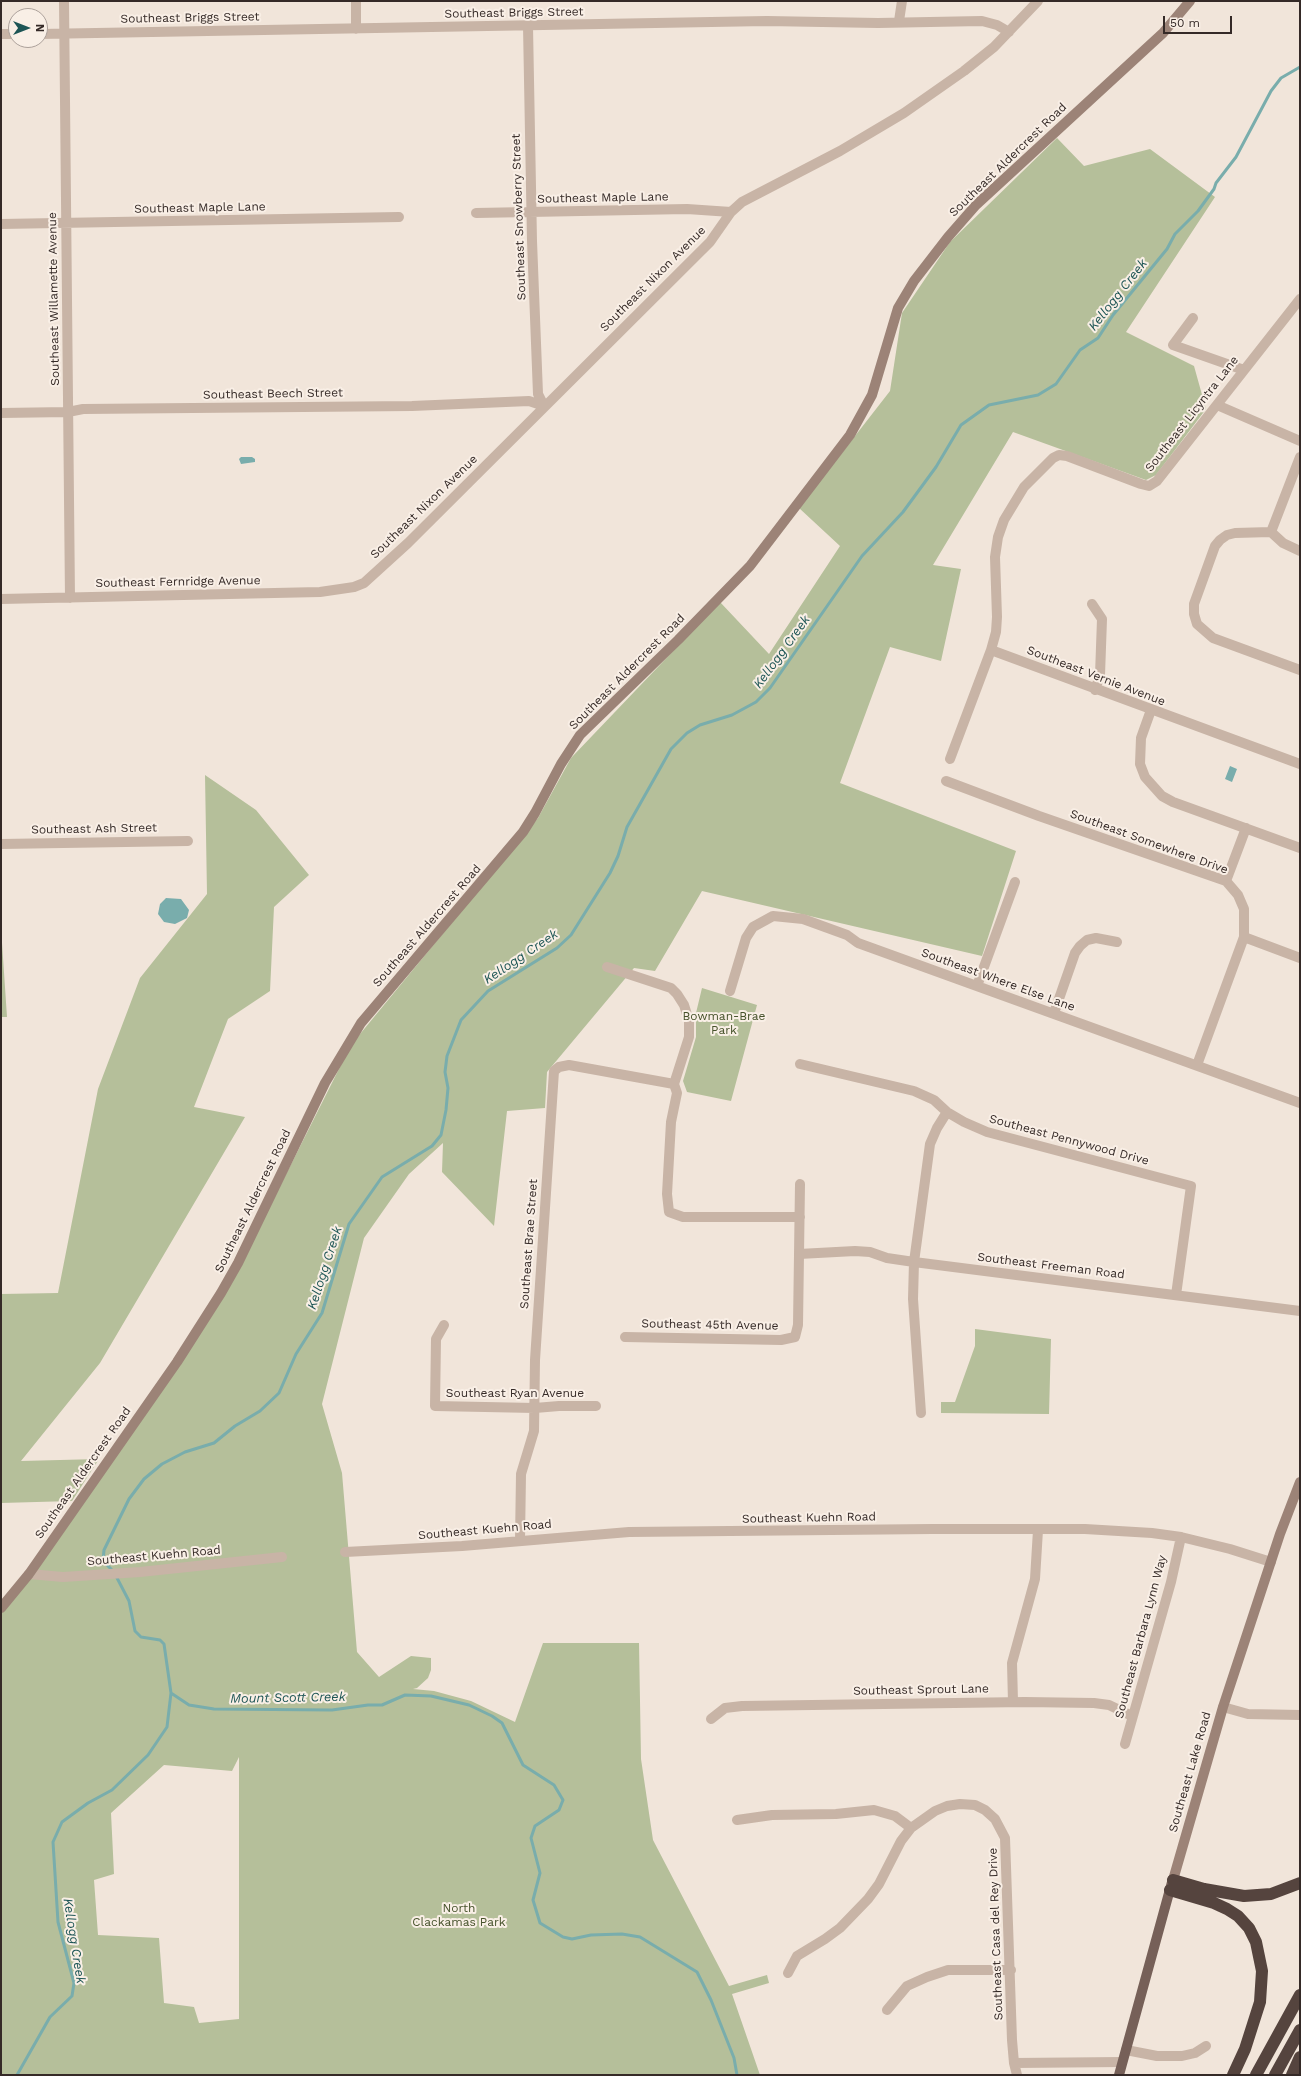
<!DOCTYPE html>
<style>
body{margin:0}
#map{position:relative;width:1301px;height:2076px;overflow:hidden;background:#f1e5da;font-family:"Work Sans",sans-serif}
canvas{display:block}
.frame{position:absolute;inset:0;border:2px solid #352a27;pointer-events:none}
.north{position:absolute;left:8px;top:8px;width:40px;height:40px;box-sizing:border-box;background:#f9efe6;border:1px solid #aba09a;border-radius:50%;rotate:90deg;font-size:11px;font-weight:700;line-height:16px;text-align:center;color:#352a27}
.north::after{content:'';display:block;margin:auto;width:14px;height:18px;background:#1d5555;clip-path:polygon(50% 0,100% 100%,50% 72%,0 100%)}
.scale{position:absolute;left:1163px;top:16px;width:69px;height:18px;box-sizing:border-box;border:2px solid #352a27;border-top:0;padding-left:5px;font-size:12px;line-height:14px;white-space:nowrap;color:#352a27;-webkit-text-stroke:3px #f9efe6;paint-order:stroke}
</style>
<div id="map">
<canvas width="1301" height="2076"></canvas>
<div class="frame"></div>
<div class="north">N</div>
<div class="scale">50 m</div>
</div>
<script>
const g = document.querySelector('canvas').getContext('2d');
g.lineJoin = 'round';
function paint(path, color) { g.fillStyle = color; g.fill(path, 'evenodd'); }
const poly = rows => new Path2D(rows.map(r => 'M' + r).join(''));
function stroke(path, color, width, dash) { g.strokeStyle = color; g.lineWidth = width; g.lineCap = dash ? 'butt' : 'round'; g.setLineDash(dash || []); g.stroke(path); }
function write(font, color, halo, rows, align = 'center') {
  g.font = font + ' "Work Sans",sans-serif'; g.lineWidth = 4; g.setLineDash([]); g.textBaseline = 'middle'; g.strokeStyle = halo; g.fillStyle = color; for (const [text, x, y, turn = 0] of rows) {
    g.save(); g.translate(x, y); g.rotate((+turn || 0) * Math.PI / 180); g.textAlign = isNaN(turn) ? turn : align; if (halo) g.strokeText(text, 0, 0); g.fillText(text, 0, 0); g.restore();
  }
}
const green = poly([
 [1057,138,1084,166,1150,149,1215,197,1126,332,1194,366,1206,409,1156,475,1146,480,1013,432,933,565,961,569,941,661,890,647,840,783,1016,851,982,956,702,891,655,971,634,968,547,1072,545,1108,507,1111,494,1226,442,1172,443,1143,409,1174,364,1238,322,1404,342,1473,357,1652,379,1677,411,1656,431,1658,431,1670,428,1678,417,1688,413,1689,434,1691,471,1701,515,1722,543,1643,639,1643,641,1759,653,1840,729,1986,767,1975,769,1983,732,1994,760,2075,1,2075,1,1613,230,1286,351,1045,538,818,571,758,720,602,769,654,840,546,799,508,890,391,902,313,950,242],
 [239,1757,239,2019,199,2023,194,2007,164,2003,159,1938,98,1935,94,1880,114,1874,111,1813,164,1765,232,1771],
 [205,775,256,810,309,875,274,907,270,991,228,1019,194,1107,245,1117,100,1363,21,1461,99,1459,72,1501,1,1503,1,1294,58,1293,98,1089,140,978,207,894],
 [1,928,7,1017,1,1017],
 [702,988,757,1005,731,1101,687,1092,683,1081,696,1037,696,1013],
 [975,1329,1051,1339,1049,1414,941,1413,941,1402,955,1402,975,1346]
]);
const water = poly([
 [241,457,252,457,255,459,255,462,241,464,239,459],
 [1230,766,1237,769,1232,782,1225,779],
 [166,898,181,899,189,910,187,918,175,924,164,922,158,914,160,904]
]);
const stream = poly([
 [113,1571,103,1561,104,1550,129,1499,144,1479,162,1464,185,1452,214,1443,235,1426,260,1411,279,1393,296,1354,322,1313,349,1224,382,1177,432,1146,441,1135,446,1110,448,1088,445,1072,447,1056,461,1020,488,991,557,948,571,935,610,873,618,856,627,827,671,749,687,733,700,725,732,715,756,702,770,688,862,556,903,512,936,467,961,425,989,405,1038,395,1056,384,1080,350,1098,338,1113,315,1167,249,1175,234,1198,211,1214,189,1216,183,1236,157,1271,91,1281,78,1300,67],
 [171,1693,189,1705,214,1709,332,1710,368,1705,382,1705,405,1695,431,1696,469,1705,492,1716,502,1723,523,1765,554,1785,563,1800,559,1810,535,1826,531,1838,540,1873,533,1900,540,1923,563,1937,572,1939,591,1935,622,1934,640,1937,697,1972,711,2000,734,2058,737,2075],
 [17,2075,50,2017,72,1996,74,1983,58,1922,53,1842,62,1822,88,1803,112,1790,148,1755,167,1727,171,1693,164,1644,160,1640,141,1637,135,1631,129,1601,116,1576]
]);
const street = poly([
 [64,1,70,598],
 [356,1,356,29],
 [899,21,902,1],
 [528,26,532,241,538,394,544,406],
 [1,34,16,34],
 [40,34,767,21,878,23,982,21,997,25,1009,32],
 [476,213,687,209,731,212],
 [1,224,399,217],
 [1193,318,1173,345,1244,370],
 [1217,405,1300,441],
 [1,413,68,412,83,409,412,406,529,401,544,406],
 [1271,532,1235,533,1227,535,1220,540,1215,546,1194,604,1194,614,1197,624,1213,638,1300,670],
 [1271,532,1300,457],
 [1271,532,1283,543,1300,551],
 [1,599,320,592,354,587,364,583,408,543,710,242,731,212,742,202,840,151,904,113,964,71,994,47,1038,1],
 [1092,604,1102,619,1100,675,1095,690],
 [991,650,1300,764],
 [1151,710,1141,738,1140,764,1145,777,1162,796,1173,802,1300,848],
 [950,759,991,650,996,632,997,617,995,557,998,537,1004,520,1024,487,1053,458,1059,455,1067,456,1141,484,1149,486,1157,481,1300,299],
 [946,781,1039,816,1226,881,1238,895,1244,909,1244,937,1197,1065],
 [1,844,188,841],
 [1226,881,1246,828],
 [1244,937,1300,958],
 [607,967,671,988,677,994,684,1005,689,1021,689,1037,674,1084,677,1093,671,1122,667,1194,669,1212,683,1217,800,1217],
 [977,986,1015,882],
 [730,991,746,938,753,927,773,916,803,919,847,935,858,943,1300,1103],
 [1054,1013,1075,953,1080,946,1087,940,1096,938,1117,942],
 [800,1064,914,1091,934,1100,947,1112,964,1122,987,1132,1191,1186,1176,1295],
 [799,1254,855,1251,870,1252,887,1258,914,1262,1300,1311],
 [444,1325,436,1339,435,1406,535,1408,559,1406,596,1406],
 [625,1337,781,1340,795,1337,798,1325,800,1184],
 [921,1413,913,1299,914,1262,930,1144,937,1128,947,1112],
 [520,1540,521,1474,534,1431,535,1360,554,1071,559,1067,569,1065,674,1084],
 [345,1552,462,1546,629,1532,932,1529,1085,1529,1152,1533,1181,1537,1230,1549,1271,1562],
 [29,1574,63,1577,140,1572,282,1557],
 [1013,1702,1012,1663,1035,1579,1038,1530],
 [1223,1707,1248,1714,1300,1715],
 [711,1719,725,1708,742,1706,1025,1702,1094,1703,1109,1705,1132,1716],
 [1125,1744,1171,1582,1181,1537],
 [737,1820,772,1815,836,1814,874,1810,895,1816,911,1828],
 [788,1973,797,1956,825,1939,840,1928,868,1899,879,1884,901,1841,911,1828,935,1811,947,1806,960,1804,975,1805,985,1810,995,1819,1005,1838,1012,2040,1014,2063,1017,2075],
 [887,2010,907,1986,927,1977,948,1970,1011,1970],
 [1126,2050,1157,2056,1182,2056,1195,2053,1206,2046],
 [1014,2063,1122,2062]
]);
const secondary = poly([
 [1,1608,29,1574,177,1362,221,1293,238,1263,325,1083,361,1023,523,832,535,813,561,764,580,735,678,640,750,566,850,435,872,395,898,308,914,281,948,237,976,205,1163,33,1190,1],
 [1173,1880,1223,1707,1280,1534,1300,1482]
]);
const primary = poly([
 [1119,2075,1172,1882]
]);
const highway = poly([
 [1173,1880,1204,1889,1244,1896,1271,1894,1300,1883],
 [1170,1890,1214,1903,1227,1909,1238,1916,1249,1928,1256,1942,1262,1971,1260,2002,1245,2049,1233,2075],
 [1256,2075,1300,1995],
 [1275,2075,1300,2030],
 [1292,2075,1300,2057]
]);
const streetNames = [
 ["Southeast Briggs Street",514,13,-1],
 ["Southeast Briggs Street",190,18,-1],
 ["Southeast Aldercrest Road",1008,160,-44],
 ["Southeast Maple Lane",603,198,-1],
 ["Southeast Maple Lane",200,208,-1],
 ["Southeast Snowberry Street",519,217,-92],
 ["Southeast Nixon Avenue",653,279,-45],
 ["Southeast Willamette Avenue",54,299,-91],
 ["Southeast Beech Street",273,394,-1],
 ["Southeast Licyntra Lane",1192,414,-52],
 ["Southeast Nixon Avenue",424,507,-44],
 ["Southeast Fernridge Avenue",178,582,-1],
 ["Southeast Aldercrest Road",627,672,-45],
 ["Southeast Vernie Avenue",1096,676,21],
 ["Southeast Ash Street",94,829,-1],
 ["Southeast Somewhere Drive",1149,842,20],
 ["Southeast Aldercrest Road",427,926,-49],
 ["Southeast Where Else Lane",998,980,20],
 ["Southeast Pennywood Drive",1069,1140,15],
 ["Southeast Aldercrest Road",253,1201,-64],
 ["Southeast Brae Street",529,1244,-86],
 ["Southeast Freeman Road",1051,1266,7],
 ["Southeast 45th Avenue",710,1325,1],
 ["Southeast Ryan Avenue",515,1393],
 ["Southeast Aldercrest Road",83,1473,-55],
 ["Southeast Kuehn Road",809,1518,-1],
 ["Southeast Kuehn Road",485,1530,-5],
 ["Southeast Kuehn Road",154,1556,-5],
 ["Southeast Barbara Lynn Way",1141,1637,-75],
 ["Southeast Sprout Lane",921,1690,-1],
 ["Southeast Lake Road",1190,1772,-74],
 ["Southeast Casa del Rey Drive",996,1934,-92]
];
const parkNames = [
 ["Bowman-Brae",724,1016],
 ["Park",724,1030],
 ["North",459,1908],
 ["Clackamas Park",459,1922]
];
const waterNames = [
 ["Kellogg Creek",1118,295,-52],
 ["Kellogg Creek",782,652,-54],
 ["Kellogg Creek",521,957,-34],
 ["Kellogg Creek",325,1268,-72],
 ["Mount Scott Creek",288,1698,-1],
 ["Kellogg Creek",74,1941,81]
];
paint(green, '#b5bf9a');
paint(water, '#79adac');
stroke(stream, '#79adac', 3);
stroke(street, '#c8b4a6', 10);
stroke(secondary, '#9c8377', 10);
stroke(primary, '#766058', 10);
stroke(highway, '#55443e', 12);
write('12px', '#352a27', '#f9efe6', streetNames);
write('12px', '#46522b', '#f9efe6', parkNames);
write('italic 13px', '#1d5555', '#f9efe6', waterNames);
</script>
